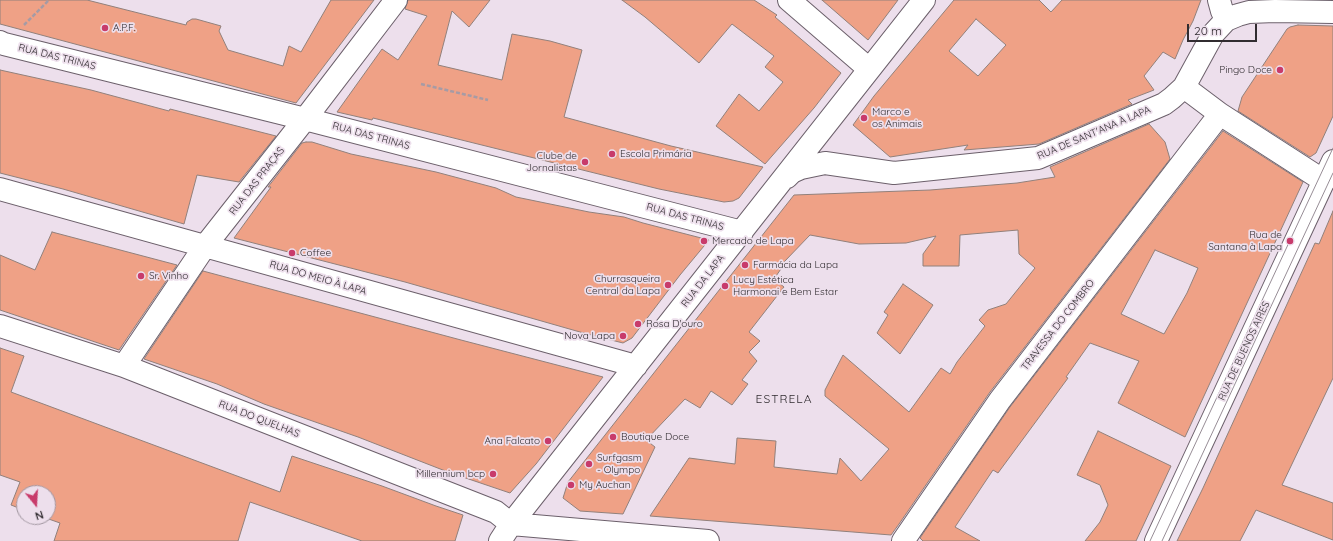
<!DOCTYPE html>
<meta charset="utf-8">
<style>
body{margin:0}
#map{position:relative;width:1333px;height:541px;overflow:hidden;background:#eddfec;font-family:Quicksand,sans-serif}
canvas{display:block}
.north{position:absolute;left:16px;top:485px;width:40px;height:40px;box-sizing:border-box;background:#eddfec;border:1px solid #a297a1;border-radius:50%;rotate:162deg;font-size:11px;font-weight:700;line-height:16px;text-align:center;color:#312c30}
.north::after{content:'';display:block;margin:auto;width:14px;height:18px;background:#c83b6b;clip-path:polygon(50% 0,100% 100%,50% 72%,0 100%)}
.scale{position:absolute;left:1187px;top:24px;width:70px;height:18px;box-sizing:border-box;border:2px solid #312c30;border-top:0;padding-left:5px;font-size:12px;line-height:14px;white-space:nowrap;color:#312c30;-webkit-text-stroke:3px #eddfec;paint-order:stroke}
</style>
<div id="map">
<canvas width="1333" height="541"></canvas>
<div class="north">N</div>
<div class="scale">20 m</div>
</div>
<script>
const g = document.querySelector('canvas').getContext('2d');
g.lineJoin = 'round';
function paint(path, color) { g.fillStyle = color; g.fill(path, 'evenodd'); }
const poly = rows => new Path2D(rows.map(r => 'M' + r).join(''));
function stroke(path, color, width, dash) { g.strokeStyle = color; g.lineWidth = width; g.lineCap = dash ? 'butt' : 'round'; g.setLineDash(dash || []); g.stroke(path); }
function write(font, color, halo, rows, align = 'center') {
  g.font = font + ' Quicksand,sans-serif'; g.lineWidth = 3.5; g.setLineDash([]); g.textBaseline = 'middle'; g.strokeStyle = halo; g.fillStyle = color; for (const [text, x, y, turn = 0] of rows) {
    g.save(); g.translate(x, y); g.rotate((+turn || 0) * Math.PI / 180); g.textAlign = isNaN(turn) ? turn : align; if (halo) g.strokeText(text, 0, 0); g.fillText(text, 0, 0); g.restore();
  }
}
const building = poly([
 [0,0,87,0,186,25,187,22,192,19,196,19,221,26,219,31,228,50,283,66,289,46,301,52,331,0,374,0,296,103,0,24,0,0],
 [408,0,490,0,469,27,452,11,438,65,502,80,512,34,550,41,582,50,564,117,671,146,763,167,739,198,733,201,724,202,659,189,373,118,372,120,337,112,382,49,398,60,427,16,405,9,408,0],
 [622,0,754,0,777,15,775,17,841,73,814,108,765,164,716,126,739,94,759,111,783,82,765,67,774,56,732,24,699,63,645,17,622,0],
 [822,0,898,0,868,40,822,0],
 [954,0,1039,0,1051,12,1062,0,1201,0,1193,21,1183,40,1175,59,1163,52,1144,76,1154,90,1128,100,1132,104,1039,144,964,150,968,145,890,157,853,125,874,96,954,0],
 [976,19,1006,45,978,76,949,51,976,19],
 [1298,25,1333,26,1333,116,1316,153,1310,157,1238,111,1242,97,1287,29,1290,27,1298,25],
 [0,70,91,90,169,111,170,109,276,136,239,182,197,175,184,224,63,189,0,173,0,70],
 [1149,124,1165,142,1170,159,990,392,899,524,891,535,650,516,689,458,735,464,737,438,776,441,774,467,837,474,840,458,861,481,889,449,825,396,825,390,843,355,909,412,941,368,950,374,957,362,985,326,979,320,988,310,1006,304,1035,268,1019,254,1018,230,960,235,959,266,923,266,923,254,936,236,906,243,859,244,810,235,784,262,785,263,774,279,784,287,749,332,760,341,749,352,757,361,742,380,748,384,732,405,711,391,700,408,685,399,646,440,655,447,623,514,580,511,563,498,568,482,794,195,930,190,1017,183,1055,177,1050,167,1149,124],
 [1223,131,1303,182,1185,437,1118,403,1139,361,1090,343,1066,377,1068,378,998,473,993,470,955,527,980,541,923,541,920,538,1010,407,1223,131],
 [1155,250,1198,268,1187,293,1164,334,1121,314,1155,250],
 [306,142,312,142,351,154,436,172,496,188,516,197,589,212,624,217,643,223,709,240,680,275,632,338,623,343,580,332,405,282,234,238,271,187,268,187,302,143,306,142],
 [1333,211,1333,378,1282,485,1333,503,1333,540,1256,510,1240,541,1177,541,1203,488,1315,243,1319,244,1333,211],
 [52,232,177,265,119,350,0,310,0,255,35,270,52,232],
 [203,271,461,340,603,377,536,464,510,493,448,472,358,437,264,404,217,384,144,359,203,271],
 [903,284,933,305,900,354,877,333,888,315,884,312,903,284],
 [0,348,24,356,11,392,280,492,292,456,382,486,436,506,463,515,455,541,362,541,250,502,238,541,54,541,60,523,43,517,48,517,48,493,24,493,24,510,11,505,20,482,0,475,0,348],
 [1098,431,1171,466,1136,541,1085,541,1100,522,1108,505,1100,485,1077,475,1098,431]
]);
const path = poly([
 [24,25,49,0],
 [421,84,488,100]
]);
const minor = poly([
 [789,0,869,69],
 [1219,0,1222,11,1226,20],
 [0,42,4,44,305,119,742,232],
 [1184,87,1220,114,1324,181],
 [787,177,792,172,801,168,825,163,894,173,1038,158,1164,104,1172,98,1184,87,1213,34,1226,20,1238,15,1249,12,1275,11,1333,12],
 [0,189,636,366],
 [0,326,124,366,496,512,511,524],
 [124,366,205,246,305,119,396,0],
 [511,524,708,541],
 [500,541,511,524,924,0],
 [903,541,1000,400,1220,114]
]);
const tertiary = poly([
 [1156,541,1333,161]
]);
const tram = poly([
 [1150,541,1333,148],
 [1162,541,1333,173]
]);
const markers = [
 [105,28,4,"#c83b6b"],
 [1280,70,4,"#c83b6b"],
 [864,118,4,"#c83b6b"],
 [612,154,4,"#c83b6b"],
 [585,162,4,"#c83b6b"],
 [704,241,4,"#c83b6b"],
 [1290,241,4,"#c83b6b"],
 [292,253,4,"#c83b6b"],
 [745,265,4,"#c83b6b"],
 [141,276,4,"#c83b6b"],
 [668,285,4,"#c83b6b"],
 [725,286,4,"#c83b6b"],
 [638,324,4,"#c83b6b"],
 [623,336,4,"#c83b6b"],
 [613,437,4,"#c83b6b"],
 [548,441,4,"#c83b6b"],
 [589,464,4,"#c83b6b"],
 [493,474,4,"#c83b6b"],
 [571,485,4,"#c83b6b"]
];
const poiNames = [
 ["A.P.F.",113,28],
 ["Pingo Doce",1272,70,"right"],
 ["Marco e",872,112],
 ["os Animais",872,124],
 ["Escola Primária",620,154],
 ["Clube de",577,156,"right"],
 ["Jornalistas",577,168,"right"],
 ["Rua de",1282,235,"right"],
 ["Santana à Lapa",1282,247,"right"],
 ["Mercado de Lapa",712,241],
 ["Coffee",300,253],
 ["Farmácia da Lapa",753,265],
 ["Sr. Vinho",149,276],
 ["Churrasqueira",660,279,"right"],
 ["Central da Lapa",660,291,"right"],
 ["Lucy Estética",733,280],
 ["Harmonai e Bem Estar",733,292],
 ["Rosa D'ouro",646,324],
 ["Nova Lapa",615,336,"right"],
 ["Boutique Doce",621,437],
 ["Ana Falcato",540,441,"right"],
 ["Surfgasm",597,458],
 ["- Olympo",597,470],
 ["Millennium bcp",485,474,"right"],
 ["My Auchan",579,485]
];
const streetNames = [
 ["RUA DAS TRINAS",57,57,14],
 ["RUA DE SANT'ANA À LAPA",1094,133,-23],
 ["RUA DAS TRINAS",371,136,15],
 ["RUA DAS PRAÇAS",257,181,-52],
 ["RUA DAS TRINAS",685,217,15],
 ["RUA DO MEIO À LAPA",318,278,16],
 ["RUA DA LAPA",703,281,-52],
 ["TRAVESSA DO COMBRO",1058,325,-52],
 ["RUA DE BUENOS AIRES",1244,351,-65],
 ["RUA DO QUELHAS",259,419,21]
];
const quarterNames = [
 ["ESTRELA",784,399]
];
paint(building, '#efa186');
stroke(building, '#91807b', 1);
stroke(minor, '#6c606b', 24);
stroke(tertiary, '#6c606b', 24);
stroke(path, '#a69ba5', 2.5, [4, 2]);
stroke(minor, '#fff', 22);
stroke(tertiary, '#fff', 22);
stroke(tram, '#978d96', 1);
for (const [x, y, r, color] of markers) { const dot = new Path2D(); dot.arc(x, y, r, 0, 2 * Math.PI); g.fillStyle = color; g.fill(dot); stroke(dot, '#eddfec', 1.5); }
write('10px', '#312c30', '#eddfec', poiNames, 'left');
write('10px', '#312c30', '#eddfec', streetNames);
g.letterSpacing = '1px';
write('12px', '#312c30', '#eddfec', quarterNames);
g.letterSpacing = '0px';
</script>
